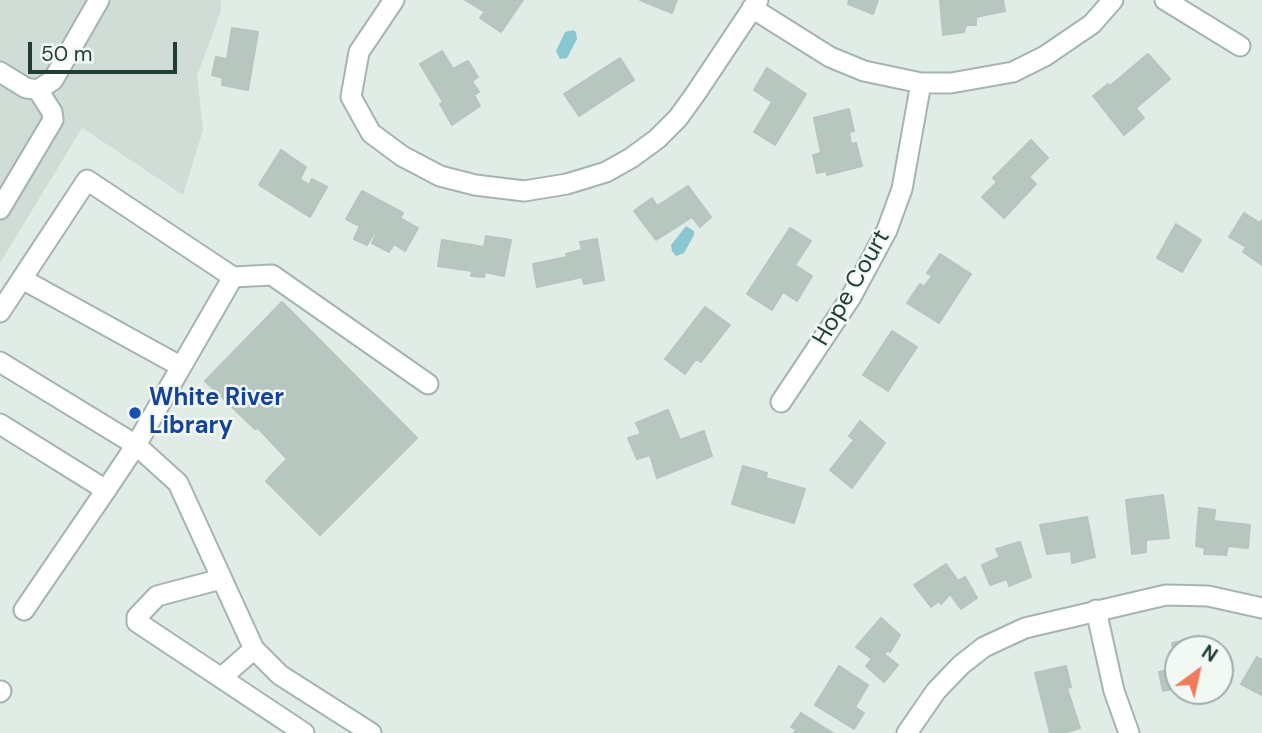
<!DOCTYPE html>
<style>
body{margin:0}
#map{position:relative;width:1262px;height:733px;overflow:hidden;background:#e2ece7;font-family:"DM Sans",sans-serif}
canvas{display:block}
.north{position:absolute;left:1164px;top:635px;width:70px;height:70px;box-sizing:border-box;background:#f2f9f5;border:2px solid #9faea8;border-radius:50%;rotate:33deg;font-size:19px;font-weight:700;line-height:28px;text-align:center;color:#223d35}
.north::after{content:'';display:block;margin:auto;width:24px;height:32px;background:#f17c5b;clip-path:polygon(50% 0,100% 100%,50% 72%,0 100%)}
.scale{position:absolute;left:28px;top:42px;width:149px;height:32px;box-sizing:border-box;border:4px solid #223d35;border-top:0;padding-left:9px;font-size:21px;line-height:24px;white-space:nowrap;color:#223d35;-webkit-text-stroke:5px #f2f9f5;paint-order:stroke}
</style>
<div id="map">
<canvas width="1262" height="733"></canvas>
<div class="north">N</div>
<div class="scale">50 m</div>
</div>
<script>
const g = document.querySelector('canvas').getContext('2d');
g.lineJoin = 'round';
function paint(path, color) { g.fillStyle = color; g.fill(path, 'evenodd'); }
const poly = rows => new Path2D(rows.map(r => 'M' + r).join(''));
function stroke(path, color, width, dash) { g.strokeStyle = color; g.lineWidth = width; g.lineCap = dash ? 'butt' : 'round'; g.setLineDash(dash || []); g.stroke(path); }
function write(font, color, halo, rows, align = 'center') {
  g.font = font + ' "DM Sans",sans-serif'; g.lineWidth = 5; g.setLineDash([]); g.textBaseline = 'middle'; g.strokeStyle = halo; g.fillStyle = color; for (const [text, x, y, turn = 0] of rows) {
    g.save(); g.translate(x, y); g.rotate((+turn || 0) * Math.PI / 180); g.textAlign = isNaN(turn) ? turn : align; if (halo) g.strokeText(text, 0, 0); g.fillText(text, 0, 0); g.restore();
  }
}
const built = poly([
 [0,0,221,0,221,11,197,76,203,130,183,195,82,128,0,263]
]);
const water = poly([
 [573,30,576,32,577,39,567,58,560,59,556,51,565,32],
 [686,226,694,231,694,235,684,253,676,256,672,251,671,245]
]);
const building = poly([
 [465,0,523,0,501,32,480,18,485,12,465,0],
 [640,0,677,0,672,13,640,0],
 [849,0,878,0,873,14,848,4,849,0],
 [940,0,1003,0,1005,11,976,17,976,25,966,25,964,32,943,35,940,0],
 [232,28,258,32,248,90,222,85,223,78,212,75,216,57,227,59,232,28],
 [442,51,453,69,468,61,478,77,472,81,479,92,474,95,480,106,452,125,440,104,443,102,420,64,442,51],
 [1148,54,1170,79,1136,108,1144,118,1124,135,1093,96,1108,84,1110,86,1148,54],
 [620,58,634,80,579,116,564,94,620,58],
 [767,68,806,94,775,145,754,132,772,102,754,90,767,68],
 [849,109,854,131,849,132,851,144,856,143,862,166,827,175,826,171,817,173,813,155,821,153,814,118,849,109],
 [1031,140,1048,158,1029,177,1036,184,1004,218,982,197,997,182,993,178,1031,140],
 [281,150,306,167,300,179,309,185,312,179,327,187,310,217,259,185,281,150],
 [688,186,711,217,700,227,692,217,656,240,634,211,652,198,657,206,688,186],
 [362,191,403,213,400,218,418,228,405,251,394,244,389,252,372,243,376,234,374,233,367,245,354,239,360,226,346,219,362,191],
 [1244,213,1260,223,1262,220,1262,265,1243,252,1246,247,1229,237,1244,213],
 [1176,224,1201,240,1182,272,1157,258,1176,224],
 [790,228,811,241,795,265,812,276,797,301,783,292,772,310,747,294,790,228],
 [486,236,511,240,504,276,485,272,484,277,471,276,472,271,438,266,442,240,484,247,486,236],
 [597,239,604,280,584,284,582,277,537,287,533,264,567,257,566,254,582,250,580,242,597,239],
 [940,254,971,274,939,323,907,303,920,284,924,287,932,276,927,273,940,254],
 [282,302,417,438,320,535,266,481,287,459,258,428,255,429,205,381,282,302],
 [705,307,730,325,701,362,696,359,685,374,665,359,705,307],
 [892,331,917,347,888,391,863,375,892,331],
 [668,410,680,440,704,431,712,456,657,478,650,455,637,459,628,438,641,434,636,423,668,410],
 [860,421,885,443,852,488,830,470,854,440,849,436,860,421],
 [743,466,767,473,766,478,805,489,794,523,732,504,743,466],
 [1163,495,1169,538,1146,540,1146,552,1132,554,1126,500,1163,495],
 [1199,508,1215,510,1214,521,1250,525,1248,548,1228,546,1226,555,1204,554,1205,548,1196,546,1199,508],
 [1087,517,1095,557,1072,563,1071,551,1047,554,1040,525,1087,517],
 [1020,542,1031,577,1009,586,1007,579,990,585,982,565,1000,557,996,549,1020,542],
 [946,564,958,581,965,577,977,598,961,609,950,594,941,604,939,601,931,607,914,585,946,564],
 [881,618,900,635,890,652,888,650,884,654,898,665,884,682,866,666,872,659,856,647,881,618],
 [1196,638,1199,649,1178,649,1178,688,1163,691,1159,672,1177,668,1172,643,1196,638],
 [1257,657,1262,660,1262,695,1241,684,1257,657],
 [839,666,868,685,855,707,864,713,854,729,815,705,839,666],
 [1066,666,1071,687,1067,688,1080,728,1064,733,1050,733,1035,673,1066,666],
 [801,713,833,733,794,733,796,730,791,727,801,713]
]);
const minor = poly([
 [394,0,359,52,351,97,371,133,402,156,440,176,475,185,524,191,567,184,606,172,631,158,657,139,678,118,696,93,758,0],
 [1165,0,1240,46],
 [752,8,830,57,864,71,921,83,951,83,1013,72,1045,56,1092,24,1113,0],
 [0,72,26,88,38,90,53,80,99,0],
 [0,209,53,120,52,112,38,90],
 [233,277,272,275,428,384],
 [22,279,180,366],
 [0,312,87,180,233,277,136,445,106,490,0,424],
 [0,362,136,445,178,483,254,649,280,675,371,733],
 [781,402,851,297,887,230,902,189,921,83],
 [221,579,157,596,137,617,137,622,304,733],
 [24,610,106,490],
 [1096,610,1114,691,1129,733],
 [221,678,254,649],
 [0,692,1,691],
 [907,733,936,691,961,665,984,647,1025,628,1166,595,1208,596,1262,608]
]);
const markers = [
 [135,413,7,"#1a4fb4"]
];
const streetNames = [
 ["Hope Court",852,288,-60]
];
const transitNames = [
 ["White River",149,399],
 ["Library",149,427]
];
paint(built, '#d0dcd6');
paint(water, '#8ac8d1');
paint(building, '#b7c7c0');
stroke(building, '#b4c6be', 2);
stroke(minor, '#a5b4ae', 23);
stroke(minor, '#fff', 19);
for (const [x, y, r, color] of markers) { const dot = new Path2D(); dot.arc(x, y, r, 0, 2 * Math.PI); g.fillStyle = color; g.fill(dot); stroke(dot, '#f2f9f5', 2.5); }
write('24px', '#223d35', '#f2f9f5', streetNames);
write('bold 24px', '#164399', '#f2f9f5', transitNames, 'left');
</script>
